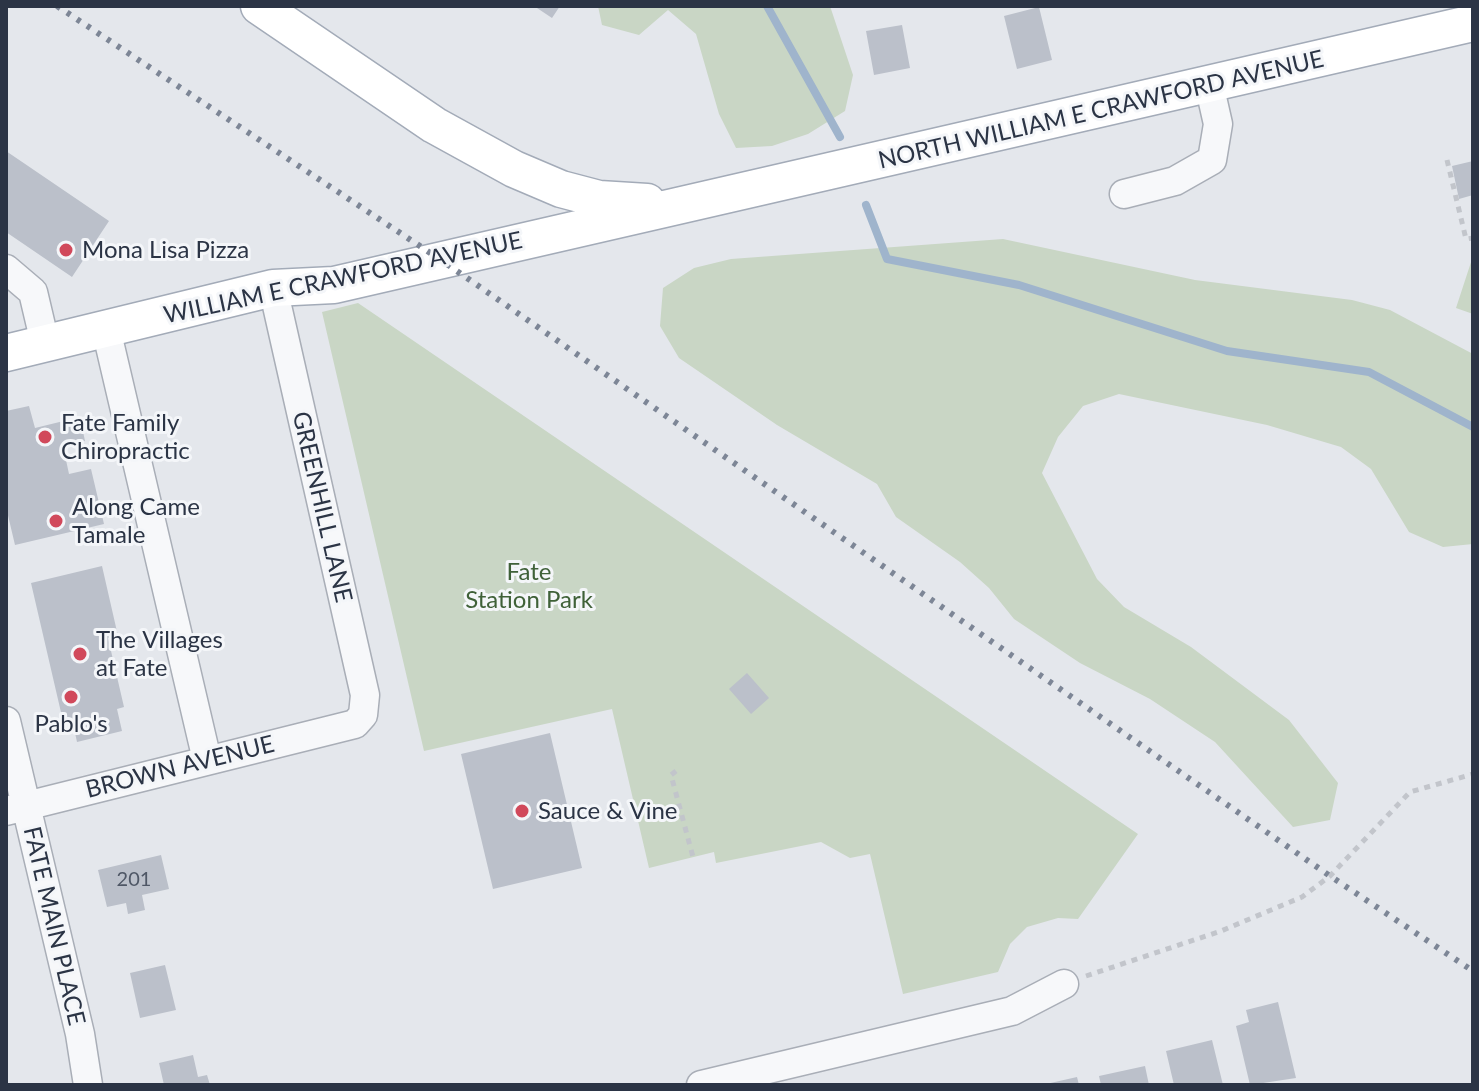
<!DOCTYPE html>
<style>
body{margin:0}
#map{position:relative;width:1479px;height:1091px;overflow:hidden;background:#e4e7ec;font-family:Lato,sans-serif}
canvas{display:block}
.frame{position:absolute;inset:0;border:8px solid #2b3445;pointer-events:none}
</style>
<div id="map">
<canvas width="1479" height="1091"></canvas>
<div class="frame"></div>
</div>
<script>
const g = document.querySelector('canvas').getContext('2d');
g.lineJoin = 'round';
function paint(path, color) { g.fillStyle = color; g.fill(path, 'evenodd'); }
const poly = rows => new Path2D(rows.map(r => 'M' + r).join(''));
function stroke(path, color, width, dash) { g.strokeStyle = color; g.lineWidth = width; g.lineCap = dash ? 'butt' : 'round'; g.setLineDash(dash || []); g.stroke(path); }
function write(font, color, halo, rows, align = 'center') {
  g.font = font + ' Lato,sans-serif'; g.lineWidth = 6; g.setLineDash([]); g.textBaseline = 'middle'; g.strokeStyle = halo; g.fillStyle = color; for (const [text, x, y, turn = 0] of rows) {
    g.save(); g.translate(x, y); g.rotate((+turn || 0) * Math.PI / 180); g.textAlign = isNaN(turn) ? turn : align; if (halo) g.strokeText(text, 0, 0); g.fillText(text, 0, 0); g.restore();
  }
}
const green = poly([
 [598,6,830,6,853,75,845,111,808,134,772,146,736,148,719,114,696,34,668,10,639,35,602,25],
 [1003,239,1195,280,1352,300,1390,310,1473,354,1473,544,1443,547,1409,532,1371,469,1341,447,1267,425,1119,394,1083,406,1058,437,1042,473,1097,579,1124,607,1191,647,1289,720,1338,783,1330,820,1293,827,1215,742,1150,699,1080,663,1014,619,989,588,960,562,896,517,877,484,777,425,679,358,660,326,663,288,694,268,731,259],
 [1473,256,1473,314,1456,308],
 [358,303,1138,834,1078,919,1058,918,1027,927,1010,944,998,972,903,994,870,854,850,858,821,842,716,863,714,852,649,868,612,709,424,751,322,312]
]);
const stream = poly([
 [767,6,840,137],
 [866,205,887,259,1019,285,1227,351,1369,372,1473,427]
]);
const building = poly([
 [534,6,560,6,552,18],
 [1039,7,1052,60,1017,69,1004,16],
 [902,25,910,68,874,75,866,31],
 [6,151,109,221,72,277,6,232],
 [1473,161,1473,195,1459,199,1452,166],
 [29,406,35,428,80,417,85,441,63,446,69,474,91,469,104,524,15,545,6,507,6,411],
 [102,566,118,636,108,638,124,707,117,709,122,731,77,742,72,719,63,721,31,583],
 [747,673,769,698,751,714,729,689],
 [550,733,582,868,493,889,461,754],
 [161,855,169,889,142,895,145,910,128,914,126,903,107,907,98,870],
 [165,965,176,1010,140,1018,130,973],
 [1278,1002,1296,1078,1250,1085,1236,1026,1249,1022,1246,1010],
 [1212,1040,1223,1085,1174,1085,1166,1051],
 [193,1055,198,1077,207,1075,210,1085,164,1085,159,1063],
 [1145,1066,1149,1085,1101,1085,1099,1076],
 [1077,1077,1079,1085,1046,1085,1046,1084]
]);
const path = poly([
 [1447,160,1466,239,1473,238],
 [676,771,671,775,693,857],
 [1086,976,1221,931,1302,897,1330,876,1410,792,1473,774]
]);
const minor = poly([
 [1124,194,1175,181,1212,160,1218,124,1209,84],
 [6,269,33,292,45,343],
 [106,329,207,760],
 [6,721,80,1034,88,1085],
 [6,811,355,724,363,715,365,695,273,288],
 [701,1085,1012,1011,1064,984]
]);
const major = poly([
 [259,6,434,125,514,169,561,189,599,199,647,202],
 [6,353,273,288,334,285,1473,23]
]);
const rail = poly([
 [57,6,441,260,1330,876,1473,971]
]);
const markers = [
 [66,250,8,"#d1495b"],
 [45,437,8,"#d1495b"],
 [56,521,8,"#d1495b"],
 [80,654,8,"#d1495b"],
 [71,697,8,"#d1495b"],
 [522,811,8,"#d1495b"]
];
const numberNames = [
 ["201",134,880]
];
const streetNames = [
 ["NORTH WILLIAM E CRAWFORD AVENUE",1101,110,-13],
 ["WILLIAM E CRAWFORD AVENUE",343,278,-12],
 ["GREENHILL LANE",322,507,77],
 ["BROWN AVENUE",180,767,-14],
 ["FATE MAIN PLACE",54,926,77]
];
const poiNames = [
 ["Mona Lisa Pizza",82,250],
 ["Fate Family",61,423],
 ["Chiropractic",61,451],
 ["Along Came",72,507],
 ["Tamale",72,535],
 ["The Villages",96,640],
 ["at Fate",96,668],
 ["Pablo's",71,724,"center"],
 ["Sauce & Vine",538,811]
];
const parkNames = [
 ["Fate",529,572],
 ["Station Park",529,600]
];
paint(green, '#c9d6c5');
stroke(stream, '#9fb4cc', 8);
paint(building, '#bbc0ca');
stroke(minor, '#a9aeb7', 31);
stroke(major, '#a3abb8', 39);
stroke(path, '#c2c5cb', 5, [6, 6]);
stroke(minor, '#f7f8fa', 28);
stroke(major, '#fff', 36);
stroke(rail, '#7d8696', 6, [4, 8]);
for (const [x, y, r, color] of markers) { const dot = new Path2D(); dot.arc(x, y, r, 0, 2 * Math.PI); g.fillStyle = color; g.fill(dot); stroke(dot, '#f4f6f9', 3); }
write('20px', '#4f5766', null, numberNames);
write('24px', '#2b3445', '#f4f6f9', streetNames);
write('24px', '#2b3445', '#f4f6f9', poiNames, 'left');
write('24px', '#3f6138', '#f4f6f9', parkNames);
</script>
